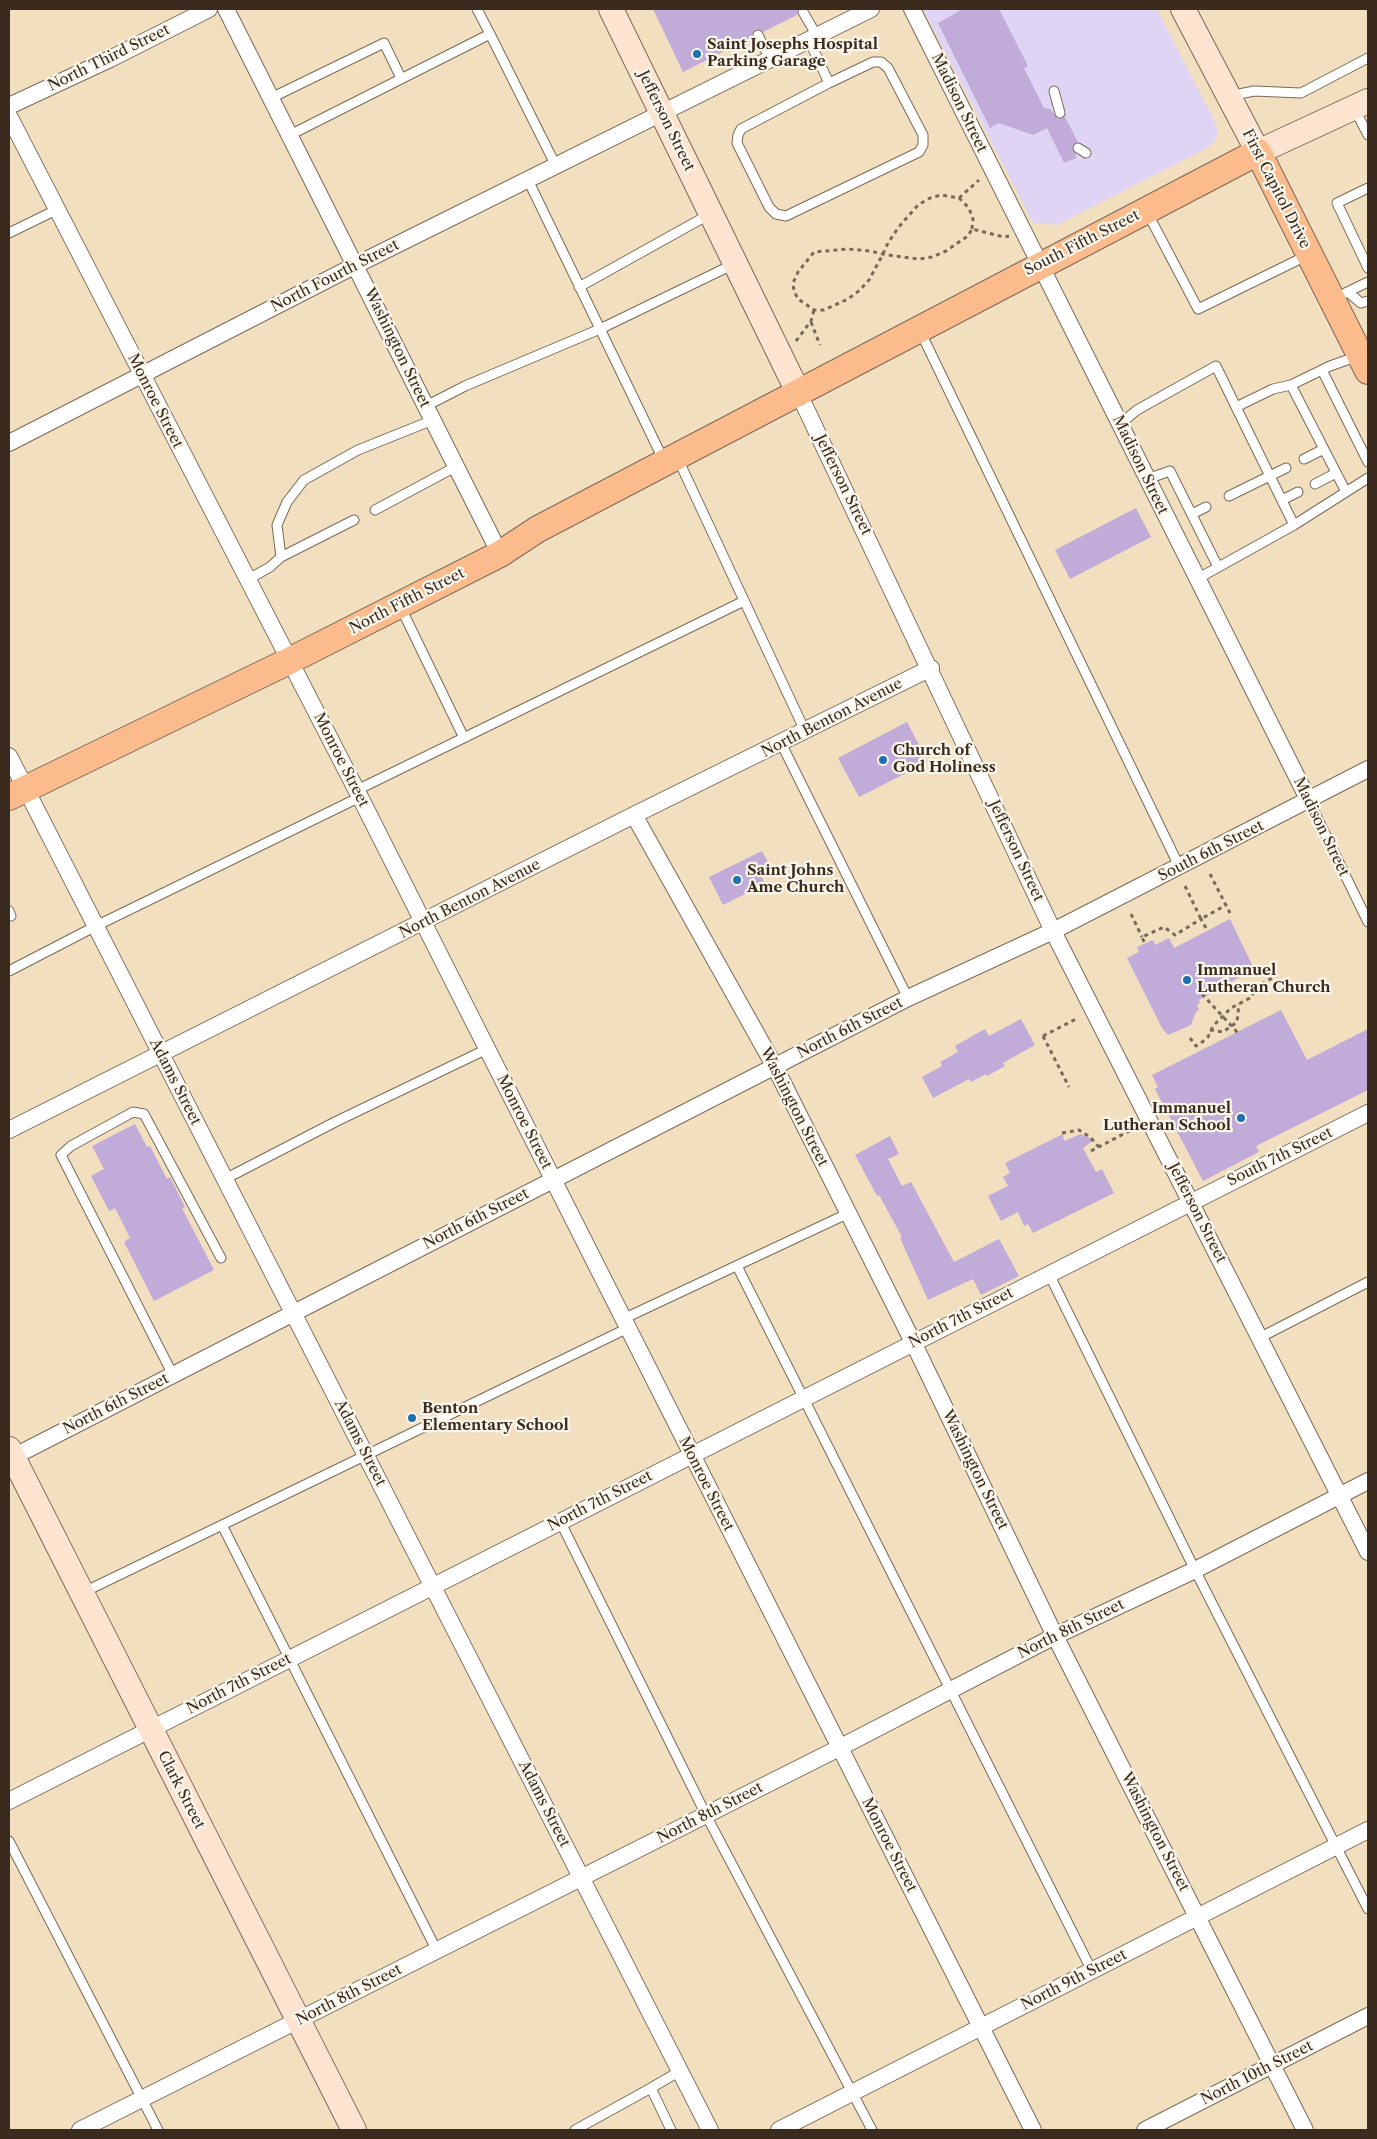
<!DOCTYPE html>
<style>
body{margin:0}
#map{position:relative;width:1377px;height:2139px;overflow:hidden;background:#f1dfc0;font-family:"Libre Caslon Text",serif}
canvas{display:block}
.frame{position:absolute;inset:0;border:10px solid #3b2a1e;pointer-events:none}
</style>
<div id="map">
<canvas width="1377" height="2139"></canvas>
<div class="frame"></div>
</div>
<script>
const g = document.querySelector('canvas').getContext('2d');
g.lineJoin = 'round';
function paint(path, color) { g.fillStyle = color; g.fill(path, 'evenodd'); }
const poly = rows => new Path2D(rows.map(r => 'M' + r).join(''));
function stroke(path, color, width, dash) { g.strokeStyle = color; g.lineWidth = width; g.lineCap = dash ? 'butt' : 'round'; g.setLineDash(dash || []); g.stroke(path); }
function write(font, color, halo, rows, align = 'center') {
  g.font = font + ' "Libre Caslon Text",serif'; g.lineWidth = 4.5; g.setLineDash([]); g.textBaseline = 'middle'; g.strokeStyle = halo; g.fillStyle = color; for (const [text, x, y, turn = 0] of rows) {
    g.save(); g.translate(x, y); g.rotate((+turn || 0) * Math.PI / 180); g.textAlign = isNaN(turn) ? turn : align; if (halo) g.strokeText(text, 0, 0); g.fillText(text, 0, 0); g.restore();
  }
}
const built = poly([
 [923,9,1157,9,1214,120,1218,132,1215,140,1209,147,1057,225,1033,223]
]);
const building = poly([
 [653,9,798,9,797,15,763,32,756,29,753,32,752,37,683,72],
 [963,9,999,9,1028,66,1024,68,1044,108,1050,109,1058,119,1065,117,1078,142,1072,147,1076,154,1076,158,1064,163,1047,128,1033,135,999,123,990,128,938,23],
 [1136,508,1151,537,1070,579,1055,550],
 [907,722,928,762,859,797,838,758],
 [762,851,771,868,760,873,765,884,723,905,709,877],
 [1230,919,1254,969,1199,1000,1200,1003,1197,1004,1199,1010,1196,1012,1191,1025,1168,1035,1162,1028,1127,958,1139,952,1137,947,1153,940,1155,945,1169,938,1174,948],
 [1281,1010,1307,1060,1368,1029,1368,1090,1256,1146,1259,1152,1203,1181,1155,1089,1158,1087,1152,1075],
 [1021,1019,1035,1045,1003,1063,1005,1066,987,1076,986,1074,971,1082,969,1079,933,1098,922,1077,942,1066,940,1062,958,1052,955,1046,985,1029,989,1036],
 [135,1124,147,1147,150,1146,167,1179,170,1177,185,1207,182,1208,214,1270,154,1301,124,1242,130,1238,115,1208,109,1211,91,1176,104,1169,92,1146],
 [1063,1134,1064,1141,1081,1134,1094,1140,1083,1148,1096,1172,1102,1169,1114,1193,1033,1233,1028,1224,1024,1226,1018,1212,1001,1221,988,1196,1008,1186,1003,1177,1010,1173,1005,1163],
 [890,1136,899,1154,888,1159,902,1186,911,1182,954,1262,999,1239,1019,1276,981,1295,973,1279,928,1300,900,1238,902,1237,879,1195,877,1196,855,1155]
]);
const path = poly([
 [959,198,979,180],
 [972,229,973,219,969,208,959,198,941,195,930,198,918,205,898,228,888,243,883,254,869,280,860,290,848,299,824,310,814,310,798,299,794,291,793,283,798,272,814,252,848,249,870,251,883,254,894,256,919,259,932,257,946,251,968,236,972,229,1004,237,1009,236],
 [811,322,820,345],
 [796,341,811,321,814,310],
 [1210,874,1230,913],
 [1185,886,1201,919,1226,905],
 [1131,914,1142,937],
 [1144,942,1142,937,1164,927,1175,935,1201,919,1206,928],
 [1210,1030,1223,1032,1237,1022,1239,1004],
 [1043,1036,1069,1087],
 [1043,1036,1078,1018],
 [1190,1038,1196,1046,1200,1044,1208,1037,1213,1026,1231,1008,1252,997,1254,988,1276,976],
 [1062,1133,1079,1130,1090,1137,1099,1147],
 [1091,1151,1133,1129]
]);
const lane = poly([
 [477,9,490,34],
 [803,12,817,36],
 [758,35,770,59],
 [809,40,829,83,873,62,881,62,888,68,923,135,923,145,919,152,786,216,776,214,769,207,737,143,738,135,741,129,829,83],
 [1054,91,1060,113],
 [1229,96,1254,91,1301,93,1368,58],
 [271,98,384,43,401,78],
 [1354,108,1368,135],
 [290,135,490,34,556,166],
 [1078,148,1086,153],
 [528,180,664,461],
 [1368,188,1337,203,1368,268],
 [1147,212,1198,309,1308,255],
 [9,233,56,210],
 [579,287,710,214],
 [1349,293,1361,303,1368,301],
 [1335,298,1368,282],
 [920,331,1179,866],
 [1322,370,1368,462],
 [1291,385,1346,492],
 [426,406,465,386,600,329,734,264],
 [1120,424,1137,410,1216,366,1236,407],
 [677,457,805,731],
 [1304,459,1324,449],
 [1147,479,1170,471,1218,567],
 [1315,484,1336,473],
 [1229,496,1286,468],
 [1282,500,1298,492],
 [375,510,457,466],
 [1192,514,1206,507],
 [1294,525,1236,407,1273,389,1291,385,1330,366,1358,356],
 [281,557,354,520],
 [1197,579,1294,525,1368,478],
 [247,580,270,567,281,557,277,525,287,502,304,480,358,450,433,420],
 [401,608,464,738],
 [781,743,908,998],
 [357,790,744,601],
 [1309,801,1368,922],
 [9,911,11,916],
 [9,971,96,926,360,797],
 [225,1179,337,1121,487,1049],
 [737,1266,1092,1971],
 [1049,1274,1195,1570,1368,1909],
 [623,1319,849,1213],
 [1261,1337,1368,1282],
 [173,1375,61,1155,71,1146,133,1112,144,1114,221,1258],
 [560,1521,706,1815,872,2130],
 [222,1525,437,1951],
 [82,1593,628,1328],
 [9,1841,158,2130],
 [651,2088,680,2071],
 [575,2130,651,2088,671,2130]
]);
const street = poly([
 [226,9,500,554],
 [912,9,1309,801],
 [9,106,110,59,209,9],
 [9,116,360,797,1033,2130],
 [799,394,1053,931,1368,1552],
 [9,443,356,265,871,9],
 [9,756,710,2130],
 [634,815,775,1067,913,1342,1055,1636,1305,2130],
 [9,1130,634,815,931,668],
 [9,1459,908,998,1053,931,1368,769],
 [9,1801,1368,1113],
 [80,2130,839,1748,1055,1636,1195,1570,1368,1481],
 [779,2130,1368,1830],
 [1145,2130,1368,2016]
]);
const secondary = poly([
 [611,9,799,394],
 [1183,9,1258,152,1368,101],
 [9,1449,354,2130]
]);
const primary = poly([
 [9,797,289,661,500,554,538,529,1258,152,1368,371]
]);
const pathBridge = poly([
 [1202,994,1238,1033]
]);
const markers = [
 [697,54,5,"#1f6fb2"],
 [883,760,5,"#1f6fb2"],
 [737,880,5,"#1f6fb2"],
 [1187,980,5,"#1f6fb2"],
 [1241,1118,5,"#1f6fb2"],
 [412,1418,5,"#1f6fb2"]
];
const poiNames = [
 ["Saint Josephs Hospital",707,45],
 ["Parking Garage",707,62],
 ["Church of",893,751],
 ["God Holiness",893,768],
 ["Saint Johns",747,871],
 ["Ame Church",747,888],
 ["Immanuel",1197,971],
 ["Lutheran Church",1197,988],
 ["Immanuel",1231,1109,"right"],
 ["Lutheran School",1231,1126,"right"],
 ["Benton",422,1409],
 ["Elementary School",422,1426]
];
const streetNames = [
 ["North Third Street",109,58,-26],
 ["Madison Street",959,103,64],
 ["Jefferson Street",666,121,64],
 ["First Capitol Drive",1276,189,63],
 ["South Fifth Street",1082,243,-27],
 ["North Fourth Street",335,276,-27],
 ["Washington Street",397,348,64],
 ["Monroe Street",155,401,63],
 ["Madison Street",1140,465,64],
 ["Jefferson Street",843,485,64],
 ["North Fifth Street",407,601,-27],
 ["North Benton Avenue",832,718,-27],
 ["Monroe Street",341,760,63],
 ["Madison Street",1321,827,64],
 ["Jefferson Street",1016,851,65],
 ["South 6th Street",1211,851,-27],
 ["North Benton Avenue",470,899,-27],
 ["North 6th Street",850,1028,-27],
 ["Adams Street",175,1082,63],
 ["Washington Street",794,1107,63],
 ["Monroe Street",524,1122,63],
 ["South 7th Street",1280,1157,-26],
 ["Jefferson Street",1197,1213,63],
 ["North 6th Street",476,1219,-27],
 ["North 7th Street",961,1318,-27],
 ["North 6th Street",116,1404,-27],
 ["Adams Street",360,1443,63],
 ["Washington Street",975,1470,64],
 ["Monroe Street",706,1484,63],
 ["North 7th Street",600,1501,-27],
 ["North 8th Street",1071,1629,-26],
 ["North 7th Street",239,1684,-27],
 ["Clark Street",181,1790,63],
 ["Adams Street",544,1804,63],
 ["North 8th Street",710,1813,-27],
 ["Washington Street",1155,1832,63],
 ["Monroe Street",889,1845,63],
 ["North 9th Street",1074,1980,-27],
 ["North 8th Street",349,1995,-27],
 ["North 10th Street",1257,2073,-27]
];
paint(built, '#e0d4f4');
paint(building, '#c0abd9');
stroke(lane, '#7b6957', 11);
stroke(street, '#7b6957', 18);
stroke(secondary, '#7b6957', 26);
stroke(primary, '#7b6957', 28);
stroke(path, '#7b6957', 3, [4, 4]);
stroke(lane, '#fff', 9);
stroke(street, '#fff', 16);
stroke(secondary, '#fde4d1', 24);
stroke(primary, '#fbbb8c', 26);
stroke(pathBridge, '#7b6957', 3, [4, 4]);
for (const [x, y, r, color] of markers) { const dot = new Path2D(); dot.arc(x, y, r, 0, 2 * Math.PI); g.fillStyle = color; g.fill(dot); stroke(dot, '#fbf7ec', 2); }
write('bold 15px', '#3b2a1e', '#fbf7ec', poiNames, 'left');
write('15px', '#3b2a1e', '#fbf7ec', streetNames);
</script>
